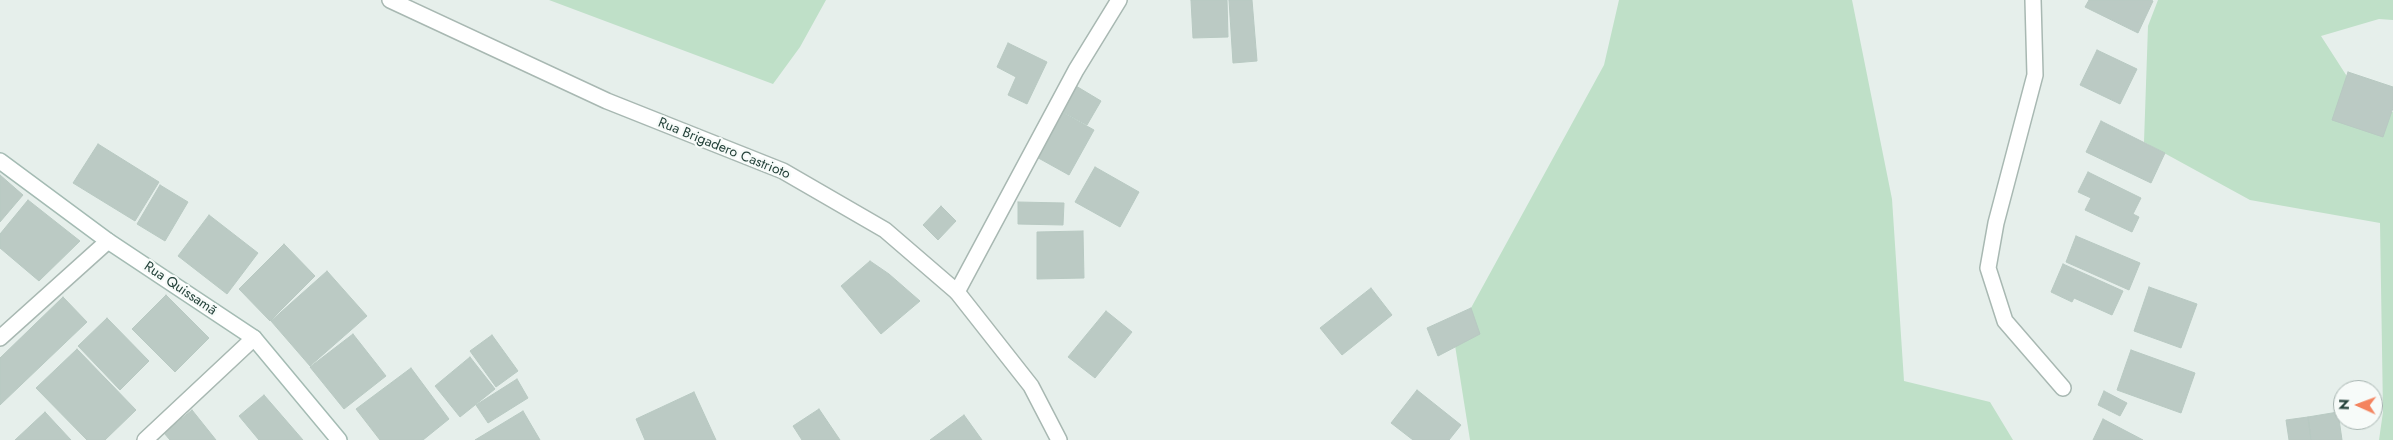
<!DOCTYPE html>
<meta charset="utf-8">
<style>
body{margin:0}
#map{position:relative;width:2393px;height:440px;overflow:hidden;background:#e6efeb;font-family:Jost,sans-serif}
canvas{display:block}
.north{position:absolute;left:2333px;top:380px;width:50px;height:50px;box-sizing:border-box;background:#f7fbf9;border:1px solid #a3b1ad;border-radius:50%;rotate:272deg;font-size:14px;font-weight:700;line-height:20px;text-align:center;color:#24423a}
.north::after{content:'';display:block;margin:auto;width:18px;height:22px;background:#f4845f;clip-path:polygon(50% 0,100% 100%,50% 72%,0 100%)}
</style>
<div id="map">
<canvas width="2393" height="440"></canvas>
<div class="north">N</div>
</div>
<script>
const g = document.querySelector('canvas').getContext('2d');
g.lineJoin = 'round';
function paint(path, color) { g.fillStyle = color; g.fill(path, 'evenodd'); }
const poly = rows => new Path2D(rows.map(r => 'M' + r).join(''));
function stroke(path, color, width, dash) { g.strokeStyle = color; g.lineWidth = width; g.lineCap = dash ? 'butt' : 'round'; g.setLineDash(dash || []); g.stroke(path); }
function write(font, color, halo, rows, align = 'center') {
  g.font = font + ' Jost,sans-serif'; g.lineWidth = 4.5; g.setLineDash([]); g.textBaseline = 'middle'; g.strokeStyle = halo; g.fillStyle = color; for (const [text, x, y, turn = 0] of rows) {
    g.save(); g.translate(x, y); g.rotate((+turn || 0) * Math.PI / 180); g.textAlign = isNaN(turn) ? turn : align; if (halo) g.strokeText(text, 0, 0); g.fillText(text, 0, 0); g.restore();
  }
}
const green = poly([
 [549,0,826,0,800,47,773,84],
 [1619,0,1852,0,1892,199,1904,381,1990,402,2013,440,1470,440,1454,339,1604,65],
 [2158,0,2393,0,2393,20,2379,19,2321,36,2366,106,2393,112,2393,440,2379,440,2383,412,2380,223,2250,200,2144,142,2148,26]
]);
const building = poly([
 [1191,0,1227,0,1228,37,1193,38,1191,0],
 [1229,0,1252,0,1257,61,1233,63,1229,0],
 [2089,0,2151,0,2153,1,2138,33,2085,7,2089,0],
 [1008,43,1047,62,1027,104,1008,95,1016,77,997,67,1008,43],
 [2097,50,2137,69,2120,104,2080,85,2097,50],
 [2348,72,2393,87,2393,108,2383,137,2332,120,2348,72],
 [1071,83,1101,101,1087,125,1063,112,1065,108,1059,105,1071,83],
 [1058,110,1094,130,1069,175,1033,155,1058,110],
 [2101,121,2165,153,2151,183,2086,152,2101,121],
 [98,144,159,182,135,221,73,183,98,144],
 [1095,167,1139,192,1120,227,1075,202,1095,167],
 [2088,172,2141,198,2133,214,2139,217,2132,232,2085,210,2091,198,2078,192,2088,172],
 [0,175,23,195,0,222,0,175],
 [160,185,188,202,165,241,137,224,160,185],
 [28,200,80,241,39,281,0,248,0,234,28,200],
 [1018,202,1064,203,1063,225,1018,224,1018,202],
 [941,206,956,221,938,240,923,225,941,206],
 [209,215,258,253,227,294,178,256,209,215],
 [1083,231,1084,278,1037,279,1037,232,1083,231],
 [2076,236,2140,263,2129,290,2066,262,2076,236],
 [284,244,315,276,270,321,239,289,284,244],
 [870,261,889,274,920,301,881,334,841,286,870,261],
 [2063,264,2123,291,2112,315,2074,298,2072,302,2051,292,2063,264],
 [327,271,367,316,310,366,271,321,327,271],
 [2149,287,2197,304,2181,348,2134,331,2149,287],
 [1371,288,1392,315,1342,355,1320,328,1371,288],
 [166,295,209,338,175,372,132,329,166,295],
 [63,297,87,322,0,405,0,358,63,297],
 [1471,308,1480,334,1438,356,1427,328,1471,308],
 [1106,311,1132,332,1095,378,1068,357,1106,311],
 [107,318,149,361,120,390,78,346,107,318],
 [353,334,386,376,344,409,310,367,353,334],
 [492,335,518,371,496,387,470,351,492,335],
 [77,349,136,410,105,440,87,440,36,388,77,349],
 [2131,350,2195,373,2181,413,2117,390,2131,350],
 [470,357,495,389,460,417,435,386,470,357],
 [411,368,449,419,423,440,380,440,356,409,411,368],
 [517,379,528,398,488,423,476,405,517,379],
 [1417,390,1461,425,1449,440,1413,440,1391,423,1417,390],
 [2104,391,2127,403,2120,416,2098,405,2104,391],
 [694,392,716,440,645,440,636,419,694,392],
 [264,395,303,440,259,440,239,416,264,395],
 [819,409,840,440,802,440,793,426,819,409],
 [192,410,216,440,170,440,164,433,192,410],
 [523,411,540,440,475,440,523,411],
 [45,412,71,440,15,440,45,412],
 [2338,412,2342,440,2311,440,2308,417,2338,412],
 [964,415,982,440,930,440,964,415],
 [2308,417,2311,440,2289,440,2286,420,2308,417],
 [2103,419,2143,440,2093,440,2103,419]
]);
const lane = poly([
 [957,292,1076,70,1119,0]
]);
const street = poly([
 [390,0,607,101,783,171,885,230,957,292,1031,386,1059,440],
 [2033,0,2035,75,1996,223,1988,268,2005,321,2063,388],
 [0,338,108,241],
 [145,440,254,338]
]);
const secondary = poly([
 [0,161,108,241,254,338,339,440]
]);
const streetNames = [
 ["Rua Brigadero Castrioto",724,149,22],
 ["Rua Quissamã",180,289,34]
];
paint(green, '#bfe0c8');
paint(building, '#bbcac4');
stroke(building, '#b8c9c2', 1);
stroke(lane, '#a8b8b2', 18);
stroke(street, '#a8b8b2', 18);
stroke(secondary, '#a4bbb3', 18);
stroke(lane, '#fff', 15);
stroke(street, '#fff', 15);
stroke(secondary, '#fff', 15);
write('14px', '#24423a', '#f7fbf9', streetNames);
</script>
